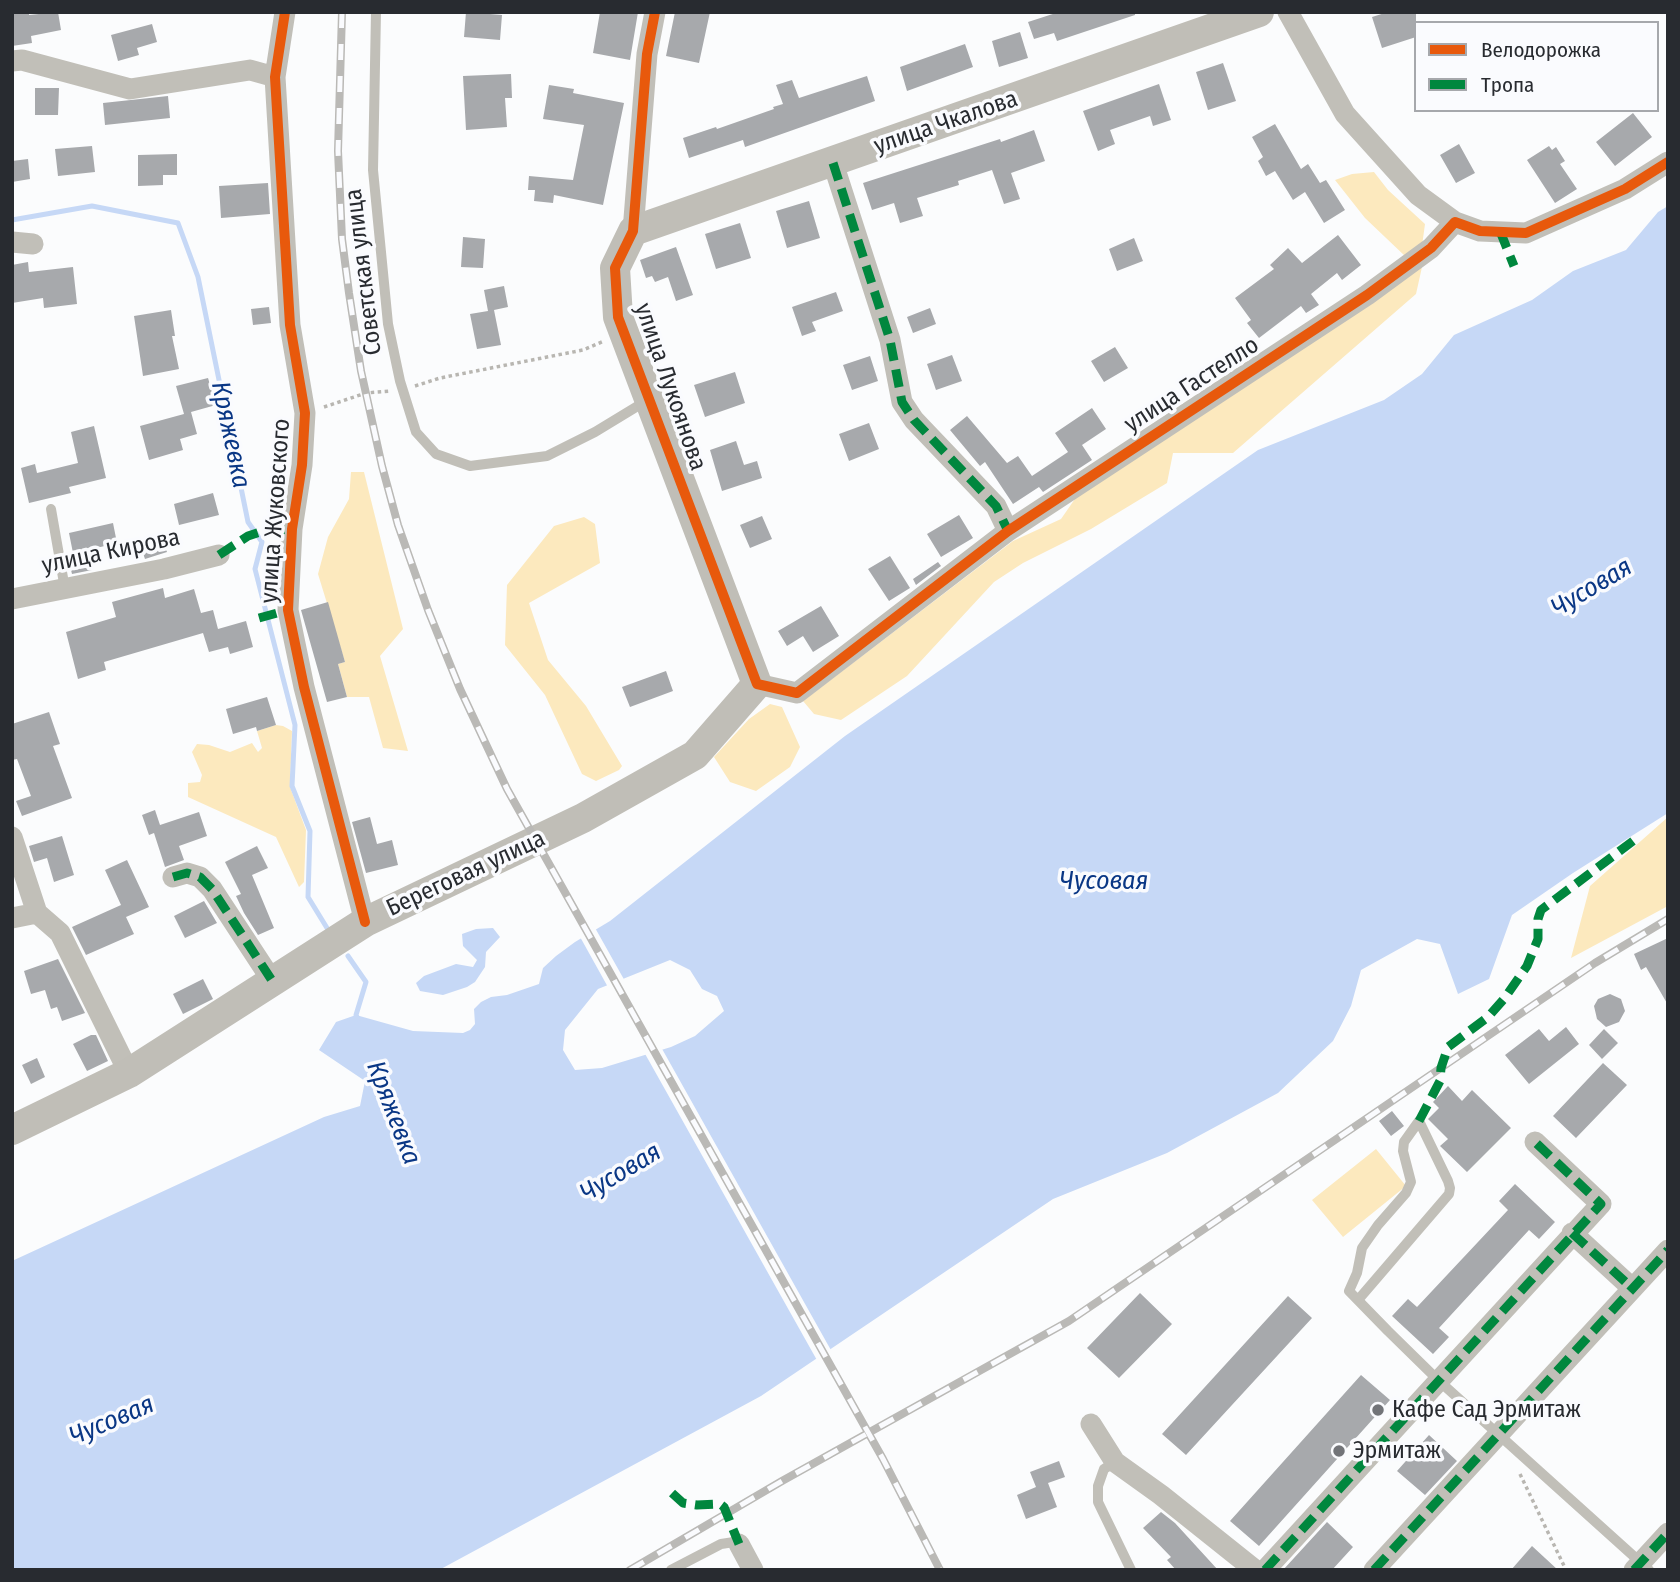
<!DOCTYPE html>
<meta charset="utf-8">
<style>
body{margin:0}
#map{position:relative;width:1680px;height:1582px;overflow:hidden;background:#fbfcfd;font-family:"Fira Sans Condensed",sans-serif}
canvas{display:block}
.frame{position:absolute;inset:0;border:14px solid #282b30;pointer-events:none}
.legend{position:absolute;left:1414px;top:21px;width:245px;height:91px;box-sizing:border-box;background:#fafbfe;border:2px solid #a6a8ac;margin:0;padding:9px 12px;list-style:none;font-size:21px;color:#282b30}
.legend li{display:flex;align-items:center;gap:14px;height:35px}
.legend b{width:35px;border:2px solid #a6a8ac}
</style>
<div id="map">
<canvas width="1680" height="1582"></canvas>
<div class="frame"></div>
<ul class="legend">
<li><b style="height:9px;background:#e8590c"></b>Велодорожка</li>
<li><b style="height:9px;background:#00873e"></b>Тропа</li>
</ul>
</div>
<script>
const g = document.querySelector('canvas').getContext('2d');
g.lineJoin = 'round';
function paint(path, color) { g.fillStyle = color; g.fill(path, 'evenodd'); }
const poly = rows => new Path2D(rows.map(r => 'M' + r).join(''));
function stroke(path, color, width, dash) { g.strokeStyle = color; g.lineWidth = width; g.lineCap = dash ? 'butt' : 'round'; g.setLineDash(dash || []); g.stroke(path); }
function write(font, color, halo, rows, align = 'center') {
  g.font = font + ' "Fira Sans Condensed",sans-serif'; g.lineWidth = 7; g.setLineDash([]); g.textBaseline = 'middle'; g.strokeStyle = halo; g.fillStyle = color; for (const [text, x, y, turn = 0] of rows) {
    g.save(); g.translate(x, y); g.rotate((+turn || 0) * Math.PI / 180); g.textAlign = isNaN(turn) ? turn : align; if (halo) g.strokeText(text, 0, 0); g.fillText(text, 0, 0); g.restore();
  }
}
const green = poly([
 [1374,172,1388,190,1425,224,1422,246,1406,257,1365,218,1335,180,1352,174],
 [1422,267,1416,294,1233,453,1173,453,1167,483,1091,529,1023,563,994,582,907,676,841,720,814,714,803,701,1013,541,1061,519,1077,496],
 [351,472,364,472,403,629,380,656,408,751,383,748,369,697,347,697,338,664,345,662,318,574,328,537,349,499],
 [584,517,595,524,600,563,529,603,548,660,586,706,622,766,619,770,596,781,582,774,545,695,505,645,507,585,554,526],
 [770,704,782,707,800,747,790,767,756,791,730,782,714,757,749,719],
 [276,725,283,726,292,731,290,787,306,830,304,882,299,887,276,837,188,797,188,783,200,782,202,775,192,752,197,744,209,745,230,752,252,743,258,752,262,748,257,731],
 [1668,817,1668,906,1571,958,1590,886],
 [1376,1149,1406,1186,1343,1237,1312,1200]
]);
const water = poly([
 [1668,206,1668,813,1573,873,1512,915,1489,979,1458,994,1440,944,1417,939,1361,970,1351,1006,1333,1041,1278,1093,1167,1153,1053,1199,761,1396,439,1570,12,1570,12,1261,324,1117,360,1106,365,1081,319,1050,336,1022,356,1015,413,1031,463,1033,470,1030,475,1024,474,1009,481,1002,491,997,507,995,539,984,543,968,556,956,575,942,610,921,845,736,1258,450,1384,400,1422,374,1454,335,1532,300,1573,271,1626,250,1658,212],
 [670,960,690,970,702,989,717,996,724,1011,695,1036,671,1047,602,1068,575,1070,563,1050,565,1030,598,989],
 [493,928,500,937,486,952,485,967,475,982,467,987,443,995,420,991,416,983,424,976,456,964,473,967,477,960,463,946,462,934,476,929]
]);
const pier = poly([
 [594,926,626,983,609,989,579,935],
 [661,1047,832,1352,818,1362,644,1052]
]);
const stream = poly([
 [12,220,92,206,178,223,198,277,248,522,262,542,255,569,295,725,292,786,310,831,308,897,327,928],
 [348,956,366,982,356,1015,358,1019]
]);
const building = poly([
 [12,12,29,12,29,15,58,12,61,30,31,36,32,43,12,46],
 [466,12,502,15,500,40,464,37],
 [600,12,638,12,630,60,593,53],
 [675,12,710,12,699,63,666,56],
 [1059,12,1135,12,1135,15,1057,41,1054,33,1034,39,1028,22],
 [1388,12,1416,12,1416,37,1382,48,1372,17],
 [152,24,157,42,137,48,139,55,118,61,111,35],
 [1020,32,1028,58,999,67,992,41],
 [965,44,973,67,907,91,900,67],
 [1223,63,1236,101,1208,110,1196,72],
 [511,74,512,98,505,98,507,127,466,130,463,76],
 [867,76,875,101,745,147,743,140,689,158,683,138,716,127,717,129,774,109,773,107,783,104,776,85,792,80,799,98],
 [1159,84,1171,120,1153,126,1150,116,1110,130,1115,144,1098,151,1083,111],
 [549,85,574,89,573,93,624,103,603,205,554,195,553,203,534,201,535,190,528,190,529,176,573,180,584,125,543,119],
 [35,88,59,88,58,115,35,115],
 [168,96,170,118,105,125,103,103],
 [1633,113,1652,137,1615,166,1596,142],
 [1275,124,1301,169,1308,164,1320,183,1326,180,1345,210,1324,223,1305,192,1293,200,1275,171,1266,176,1258,161,1263,157,1252,137],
 [1034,130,1045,161,1011,173,1020,199,1004,204,992,170,958,181,959,185,917,198,923,216,900,223,894,203,872,210,863,183,1000,139,1001,142],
 [1459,144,1475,173,1456,183,1440,155],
 [92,146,95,172,58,176,55,149],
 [1549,146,1552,150,1556,147,1565,161,1560,164,1577,189,1555,203,1527,160],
 [177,154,177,175,163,175,163,185,138,186,138,155],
 [28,159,30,179,12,182,12,161],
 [268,183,270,214,221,218,219,186],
 [809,201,820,238,787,248,776,211],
 [740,223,751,258,716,269,705,234],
 [1338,235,1361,265,1342,280,1337,273,1311,294,1319,305,1306,313,1301,306,1259,338,1247,323,1251,320,1235,298,1274,269,1270,265,1288,248,1302,263],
 [463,237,485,239,483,268,461,267],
 [1134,238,1143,261,1117,271,1109,249],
 [676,247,693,295,676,301,668,277,655,282,652,276,646,278,640,260],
 [28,262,29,272,73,267,77,304,44,308,43,298,12,303,12,265],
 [504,286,508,307,494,310,501,345,477,349,470,314,488,311,484,290],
 [836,292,843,311,812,322,816,331,802,336,792,307],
 [269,307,271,323,253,325,251,309],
 [930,308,936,324,913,333,907,317],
 [171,310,175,336,172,336,179,369,143,376,134,316],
 [1115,347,1128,368,1104,382,1091,361],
 [952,355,962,381,936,390,927,364],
 [870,356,878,381,852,390,843,365],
 [735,372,745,403,705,417,694,385],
 [208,378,216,405,191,412,197,434,180,439,183,450,149,460,140,426,184,414,176,386],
 [1092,408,1106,429,1082,445,1092,460,1043,492,1039,487,1013,504,985,462,980,466,950,430,967,416,1007,463,1018,456,1032,476,1068,452,1055,433],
 [869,423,879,449,849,461,839,434],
 [94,426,106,478,69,487,71,493,29,503,21,468,35,464,37,473,78,463,71,432],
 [736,441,744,465,757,461,762,478,722,491,710,450],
 [213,493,219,515,179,525,174,504],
 [959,515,973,538,941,557,927,534],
 [762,516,772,539,750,548,740,525],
 [113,523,117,543,88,550,92,570,72,574,67,554,73,553,69,533],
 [161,535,167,552,145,559,139,542],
 [890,556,910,588,889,601,868,569],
 [938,562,941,566,916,585,913,579],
 [163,588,165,598,194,589,201,613,213,610,218,629,246,621,253,647,230,654,228,647,209,652,203,633,104,662,106,670,78,679,66,632,116,617,112,602],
 [328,602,345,662,338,664,347,697,327,702,301,610],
 [821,606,839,636,813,652,803,636,787,646,778,631],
 [666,671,673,691,630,707,622,687],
 [267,697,276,725,257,731,256,727,233,734,226,709],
 [49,712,60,744,53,746,72,798,22,816,16,801,31,796,17,759,12,760,12,724],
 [155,810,160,825,199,812,207,836,179,846,184,860,165,867,154,833,149,835,142,815],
 [370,817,377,844,392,840,398,865,366,873,352,822],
 [62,836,74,875,54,882,47,858,34,862,29,846],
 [257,846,268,868,252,875,274,928,258,935,244,913,236,896,241,894,225,862],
 [127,860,149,907,126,917,134,934,86,955,72,927,121,905,105,870],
 [204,901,217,923,185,938,174,916],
 [1668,938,1668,1005,1646,967,1641,970,1634,954],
 [58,959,85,1013,62,1021,57,1007,51,1009,45,990,31,994,24,971],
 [203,979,213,999,183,1014,173,994],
 [1610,994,1621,999,1625,1011,1619,1022,1606,1027,1597,1019,1594,1006,1598,999],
 [1566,1027,1579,1044,1529,1084,1505,1055,1539,1029,1549,1041],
 [1604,1029,1618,1043,1602,1059,1589,1045],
 [91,1035,96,1035,108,1061,87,1071,73,1044],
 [37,1058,45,1077,31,1084,22,1065],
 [1603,1063,1627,1085,1576,1138,1553,1116],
 [1448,1086,1462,1101,1472,1090,1511,1128,1467,1172,1440,1146,1448,1139,1428,1119,1439,1108,1433,1102],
 [1392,1111,1404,1126,1391,1136,1379,1121],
 [1515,1184,1555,1222,1539,1239,1529,1230,1439,1328,1449,1337,1433,1354,1392,1316,1408,1299,1417,1307,1508,1210,1499,1201],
 [1140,1293,1172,1324,1119,1378,1087,1348],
 [1288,1296,1312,1318,1186,1455,1162,1434],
 [1361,1375,1390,1400,1259,1546,1230,1521],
 [1429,1435,1457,1461,1425,1495,1397,1471],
 [1059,1461,1065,1477,1048,1483,1057,1507,1026,1519,1017,1495,1036,1487,1030,1472],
 [1161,1512,1175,1523,1218,1570,1176,1570,1167,1560,1171,1557,1143,1528],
 [1327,1522,1353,1547,1332,1570,1283,1570],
 [1532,1546,1558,1570,1511,1570]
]);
const path = poly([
 [415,386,440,378,583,350,604,341],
 [324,407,366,393,391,391],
 [1520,1474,1566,1570]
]);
const lane = poly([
 [376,12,373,170,388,324,400,381,416,432,436,454,470,466,547,456,595,432,646,401],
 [51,509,65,589],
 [1358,1300,1449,1194,1450,1188,1448,1181,1419,1121,1404,1142,1403,1151,1411,1182,1406,1193,1378,1225,1362,1248,1357,1273,1349,1291,1388,1331,1438,1380,1649,1570],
 [1115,1462,1104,1469,1098,1486,1098,1502,1131,1570],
 [671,1570,721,1544,734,1542,739,1544]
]);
const street = poly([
 [285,12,275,77,290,325,305,413,302,465,292,529,288,610,304,687,365,922],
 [1288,12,1345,114,1418,195,1455,222],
 [12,61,22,60,130,89,250,70,275,77],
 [833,163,890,340,902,402,914,420,996,506,1008,531],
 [633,231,647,54,655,12],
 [12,242,33,244],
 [12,599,164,569,219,555],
 [757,684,797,693,1008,531,1367,295,1431,248,1455,222,1480,231,1526,233,1625,189,1668,162],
 [12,837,37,913,60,933,129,1073],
 [173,877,187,873,200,877,212,889,273,982],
 [12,918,37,913],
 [1572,1233,1632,1288],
 [1091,1424,1115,1462,1161,1495,1255,1570],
 [739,1544,753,1570],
 [1265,1570,1601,1204,1535,1142],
 [1374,1570,1668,1250],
 [1634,1570,1668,1533]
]);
const secondary = poly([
 [12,1130,129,1073,365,922,583,818,695,755,757,684,618,317,615,268,633,231,1259,12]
]);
const rail = poly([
 [342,12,338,151,342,239,349,293,361,371,382,466,398,525,428,610,460,689,507,789,883,1459,940,1570],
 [630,1570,782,1481,1069,1321,1595,963,1668,919]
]);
const quiet = poly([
 [833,163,890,340,902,402,914,420,996,506,1008,531],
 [1500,231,1514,266],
 [219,555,248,536,263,531,292,529],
 [259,618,288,610],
 [173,877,187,873,200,877,212,889,273,982],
 [1419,1121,1440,1081,1441,1068,1448,1047,1488,1017,1504,999,1527,966,1538,939,1538,919,1541,910,1633,841],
 [1572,1233,1632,1288],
 [672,1493,683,1503,697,1505,720,1504,724,1507,739,1544],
 [1265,1570,1601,1204,1535,1142],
 [1374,1570,1668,1250],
 [1634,1570,1668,1533]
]);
const cycleway = poly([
 [285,12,275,77,290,325,305,413,302,465,292,529,288,610,304,687,365,922],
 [655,12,647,54,633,231,615,268,618,317,757,684,797,693,1008,531,1367,295,1431,248,1455,222,1480,231,1526,233,1625,189,1668,162]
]);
const markers = [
 [1378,1410,7,"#727478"],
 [1339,1451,7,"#727478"]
];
const streetNames = [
 ["улица Чкалова",946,123,-19],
 ["Советская улица",364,272,-97],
 ["улица Гастелло",1192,385,-33],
 ["улица Лукоянова",670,387,71],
 ["улица Жуковского",276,511,-86],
 ["улица Кирова",111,552,-12],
 ["Береговая улица",466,874,-25]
];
const poiNames = [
 ["Кафе Сад Эрмитаж",1392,1410],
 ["Эрмитаж",1353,1451]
];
const waterNames = [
 ["Кряжевка",230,435,78],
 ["Чусовая",1592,588,-31],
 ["Чусовая",1104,882],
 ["Кряжевка",393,1113,69],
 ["Чусовая",621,1173,-31],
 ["Чусовая",112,1421,-23]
];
paint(green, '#fce9be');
paint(water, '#c6d8f6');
paint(pier, '#fbfcfd');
stroke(stream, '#c6d8f6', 5);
paint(building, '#a7a9ac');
stroke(path, '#b8b6b1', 3.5, [3.5, 3.5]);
stroke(lane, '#c1bfb8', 10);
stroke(street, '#c1bfb8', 21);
stroke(secondary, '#c0beb7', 30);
stroke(rail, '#bab9b6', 8);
stroke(rail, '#fafbfe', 5, [16]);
stroke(quiet, '#00873e', 9, [18, 9]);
stroke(cycleway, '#e8590c', 10);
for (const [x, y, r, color] of markers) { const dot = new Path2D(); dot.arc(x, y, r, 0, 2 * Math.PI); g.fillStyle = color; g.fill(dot); stroke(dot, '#fafbfe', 2.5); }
write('24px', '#282b30', '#fafbfe', streetNames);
write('24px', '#282b30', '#fafbfe', poiNames, 'left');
write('italic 26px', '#0a3785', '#fafbfe', waterNames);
</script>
